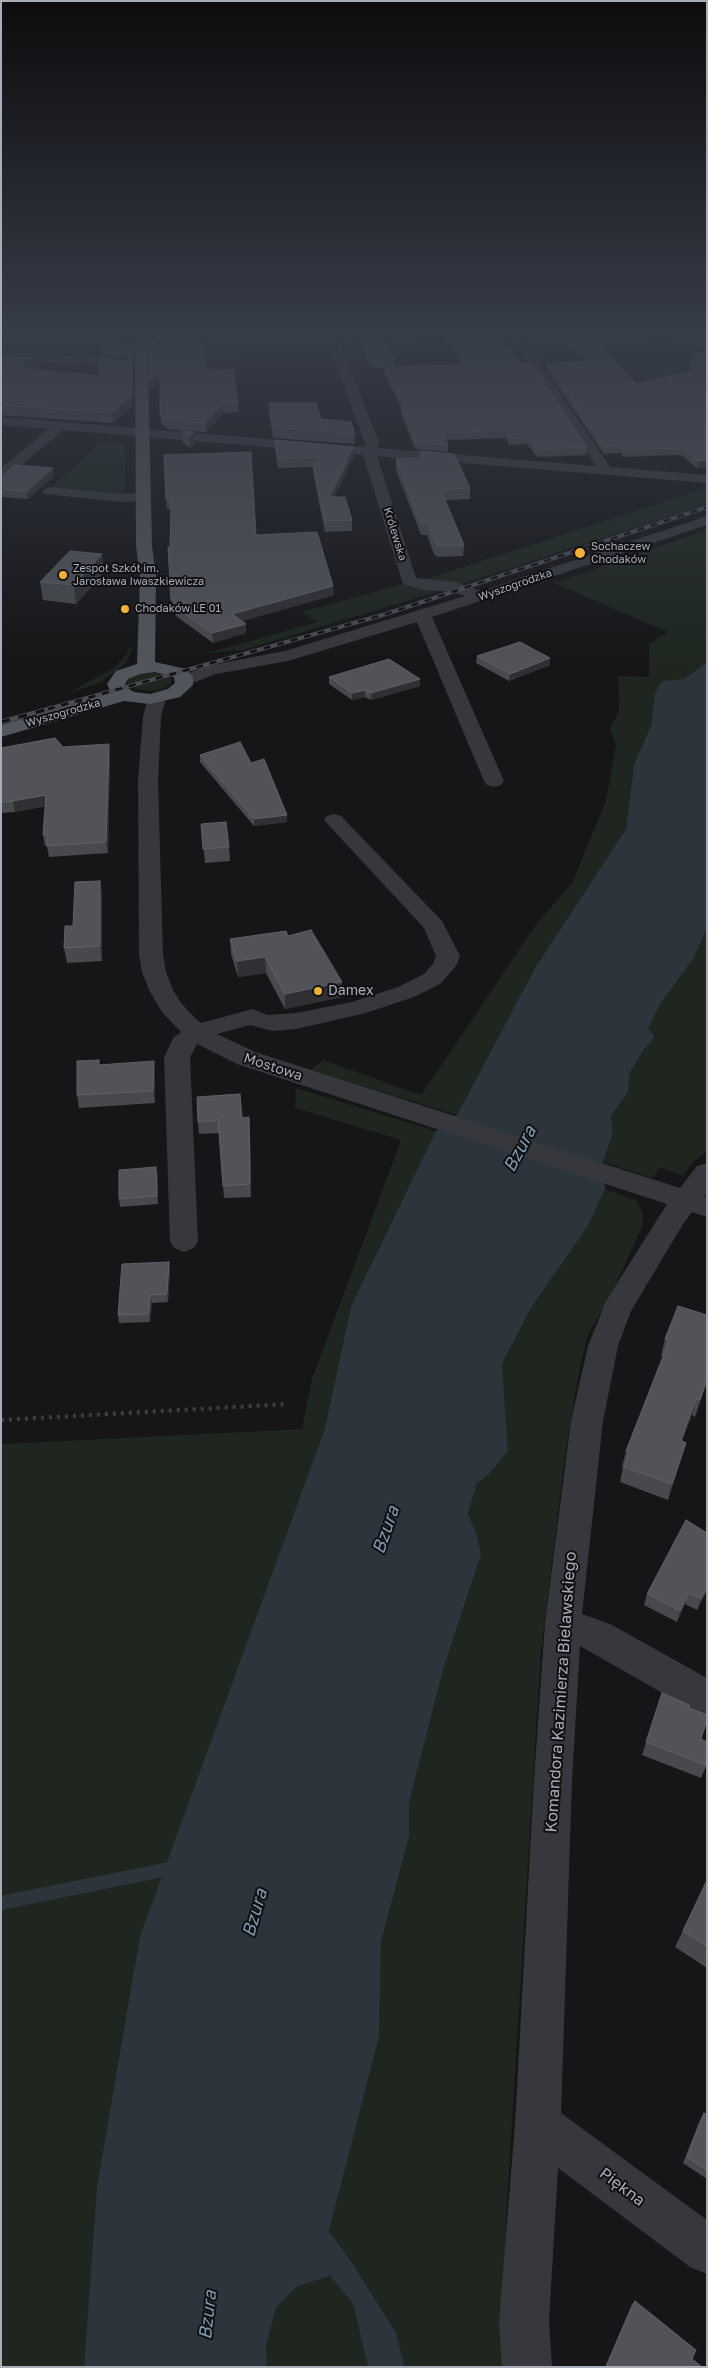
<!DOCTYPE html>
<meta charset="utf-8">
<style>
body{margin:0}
#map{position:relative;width:708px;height:2368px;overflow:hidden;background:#161618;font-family:"Golos Text",sans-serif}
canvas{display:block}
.frame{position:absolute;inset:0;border:2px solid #a8adb8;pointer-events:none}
</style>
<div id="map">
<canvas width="708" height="2368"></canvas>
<div class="frame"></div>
</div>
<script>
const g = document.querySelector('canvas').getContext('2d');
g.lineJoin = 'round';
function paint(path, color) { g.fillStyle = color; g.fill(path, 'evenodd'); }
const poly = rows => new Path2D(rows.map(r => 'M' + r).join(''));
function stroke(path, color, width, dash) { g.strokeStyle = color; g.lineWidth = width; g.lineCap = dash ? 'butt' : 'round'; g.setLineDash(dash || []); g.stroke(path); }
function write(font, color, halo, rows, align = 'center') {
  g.font = font + ' "Golos Text",sans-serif'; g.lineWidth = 4; g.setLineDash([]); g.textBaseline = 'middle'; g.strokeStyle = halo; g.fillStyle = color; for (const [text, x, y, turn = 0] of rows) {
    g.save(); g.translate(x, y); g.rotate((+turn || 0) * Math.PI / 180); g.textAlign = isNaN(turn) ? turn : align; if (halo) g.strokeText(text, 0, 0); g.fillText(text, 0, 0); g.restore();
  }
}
const green = poly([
 [200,332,323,332,331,356,204,360],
 [339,332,414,332,436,356,349,360],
 [559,332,657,332,668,337,646,339,655,345,675,346,707,360,707,370,651,383,624,362,546,364,517,334],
 [123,333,123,346,82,355,116,358,123,357,123,362,1,353,1,337],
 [100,443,125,444,125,496,49,489],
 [707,488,707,504,462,584,417,582],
 [707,530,707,662,684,679,662,681,655,692,651,726,634,764,626,829,535,968,457,1115,311,1070,323,1060,421,1095,538,922,572,883,606,801,616,745,610,729,619,711,618,676,649,677,649,644,668,632,554,583],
 [407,583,408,586,419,588,453,587,243,650,207,653,318,622,302,612],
 [133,647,126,663,100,683,68,693,114,668,127,654,128,649],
 [150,671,168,674,128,685,127,682,131,676],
 [171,677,171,683,163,689,149,691,131,688],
 [707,929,707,1151,690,1165,683,1176,660,1167,653,1178,603,1162,613,1132,611,1116,628,1092,630,1073,644,1049,655,1037,648,1028,661,1003,693,959],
 [296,1088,436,1131,351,1306,325,1428,140,1936,97,2186,84,2367,1,2367,1,1444,302,1429,312,1379,401,1140,295,1108],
 [605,1189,637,1201,643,1214,642,1227,610,1297,588,1334,578,1378,566,1449,541,1651,506,2220,503,2319,506,2367,405,2367,396,2333,353,2264,329,2231,379,2037,381,1942,409,1838,409,1803,443,1670,481,1555,477,1535,468,1514,477,1483,489,1474,508,1451,502,1364,531,1308,588,1226],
 [330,2276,353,2302,368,2367,267,2367,266,2346,276,2308,296,2287]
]);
const water = poly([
 [707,662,707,929,693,959,661,1003,648,1028,655,1037,644,1049,630,1073,628,1092,611,1116,613,1132,603,1162,605,1189,588,1226,531,1308,502,1364,508,1451,489,1474,477,1483,468,1514,477,1535,481,1555,443,1670,409,1803,409,1837,381,1942,379,2037,329,2231,353,2264,396,2333,405,2367,368,2367,353,2303,330,2276,296,2287,276,2308,266,2346,267,2367,84,2367,97,2186,140,1936,325,1428,351,1306,436,1131,457,1115,535,968,626,829,634,764,651,726,655,692,662,681,684,679]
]);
const stream = poly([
 [1,1903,164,1870,175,1870]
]);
const pathFar1 = poly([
 [1,335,79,332]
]);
const path = poly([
 [1,1420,288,1404]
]);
const minor = poly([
 [324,332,336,332,379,443,377,448,596,466,521,351,498,332,510,332,529,347,610,467,707,475,707,483,377,456,416,578,456,582,481,591,707,516,707,525,432,617,504,781,501,785,494,787,487,785,484,781,417,622,288,661,216,674,185,686,179,685,176,681,179,677,206,666,285,651,465,596,453,592,423,590,403,584,363,455,63,430,6,478,1,479,1,468,49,429,1,425,1,417,364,447,365,443,324,332],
 [667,337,707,354,707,361,663,342,661,340,667,337],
 [1,352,128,360,134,364,128,368,1,358,1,352],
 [49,487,121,494,144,493,151,497,144,501,121,502,44,494,42,491,49,487],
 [157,693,163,694,166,698,161,717,158,780,163,954,166,972,173,990,181,1003,195,1018,201,1023,253,1009,267,1015,296,1013,352,1002,398,987,424,974,433,964,436,956,424,928,324,820,327,816,334,814,341,816,442,921,460,956,456,966,440,984,414,997,366,1013,296,1029,273,1031,250,1025,217,1034,255,1052,680,1188,697,1166,707,1163,707,1193,704,1196,707,1197,707,1217,692,1212,683,1224,631,1311,618,1346,603,1421,582,1614,610,1624,707,1678,707,1716,694,1711,580,1646,572,1780,561,2113,707,2220,707,2274,690,2267,558,2168,549,2322,552,2367,502,2367,499,2322,515,2124,534,1780,545,1623,571,1421,588,1346,606,1301,667,1204,237,1064,197,1044,190,1057,198,1241,194,1248,184,1252,174,1248,170,1241,164,1057,174,1037,181,1032,162,1012,149,990,142,972,139,954,138,780,143,717,148,698,151,694,157,693]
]);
const major = poly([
 [135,332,147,332,152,546,156,576,155,662,186,669,193,677,193,685,180,697,150,704,124,701,1,737,1,725,111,693,107,684,116,671,137,664,140,576,136,546,135,332],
 [155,672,174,677,175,683,168,689,150,694,134,692,126,687,125,684,128,679,140,674,155,672]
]);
const railFar1 = poly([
 [48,709,386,614,707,507]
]);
const rail = poly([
 [1,722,52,708]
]);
const wall = poly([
 [355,332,382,332,394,360,394,366,461,365,443,332,497,332,587,447,586,455,537,457,527,444,509,445,506,438,446,440,448,445,448,452,415,449,401,413,401,406,384,373,384,368,371,368],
 [549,332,589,332,636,384,690,371,690,363,691,357,707,467,697,468,681,455,623,457,621,453,604,454,546,369,547,363,587,361],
 [659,332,707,332,707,352],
 [133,350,133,405,113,423,1,415,1,356,35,368,33,369,99,376,130,359,128,358,101,356,101,351],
 [206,370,238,404,238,412,223,413,206,432,167,429,161,424,160,380,150,389,149,381],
 [269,403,321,419,355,434,355,444,273,438,269,413],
 [182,431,194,432,195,443,190,448,182,442],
 [275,440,354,456,347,469,347,472,334,497,352,520,352,531,325,532,313,473,313,467,278,468,275,450],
 [420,451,470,488,470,499,445,500,464,545,463,556,438,557,434,554,427,535,421,535,396,470,396,459,420,459],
 [164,455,256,535,333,586,334,595,242,621,246,633,213,643,176,616,175,609,172,609,171,600,170,547,171,509,167,509],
 [53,468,54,476,28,499,1,497,1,477],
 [102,554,104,572,76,604,43,600,40,582],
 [477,656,550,665,509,681,476,663],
 [329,677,420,679,420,686,371,700,365,697,352,700,329,684],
 [63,747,110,754,108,853,49,857,47,846,45,846,43,835,45,806,15,812,1,813,1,748],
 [200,755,251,763,287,822,254,826,200,762],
 [201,824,229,847,230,861,205,863],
 [100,881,102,895,102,961,67,963,64,948],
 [288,936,342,997,285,1009,266,973,238,977,231,954,230,939],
 [100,1065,155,1073,155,1103,79,1108,77,1095],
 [249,1117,250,1130,251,1197,224,1198,219,1133,199,1134,198,1122],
 [158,1175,158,1204,120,1207,119,1199],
 [169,1262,170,1270,168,1302,152,1303,150,1322,119,1323,118,1315],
 [707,1315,707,1381,695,1417,692,1415,682,1441,681,1459,668,1500,620,1482,623,1467,622,1467,626,1451,663,1356,661,1356,665,1339],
 [707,1590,697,1610,685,1604,677,1622,644,1605,647,1594],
 [662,1693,689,1708,701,1739,707,1764,701,1778,642,1755],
 [707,1880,707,1968,675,1947],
 [704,2113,707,2115,707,2179,683,2163,700,2120],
 [635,2301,692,2359,702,2367,605,2367,632,2304]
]);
const shadedWall = poly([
 [132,357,133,367,133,405,113,423,112,413],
 [33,358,35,368,22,377,20,368],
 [160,371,161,379,150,389,149,381],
 [223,404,223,413,206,432,205,423],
 [194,432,195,443,190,448,189,437],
 [354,447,354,456,347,469,347,472,329,507,329,497,345,462],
 [707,460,707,467,697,468,698,461],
 [53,468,54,476,28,499,26,492],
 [102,554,104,572,76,604,74,585],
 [333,586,334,595,232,624,232,614],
 [246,624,246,633,213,643,212,633],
 [550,658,550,665,509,681,510,674],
 [420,679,420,686,371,700,371,693],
 [365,690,365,697,352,700,352,693],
 [109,744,110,754,108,853,106,842],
 [46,795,48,806,15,812,13,801],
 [287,815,287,822,254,826,254,819],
 [100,881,102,895,102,961,100,946],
 [265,957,266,973,238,977,237,961],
 [342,982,342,997,285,1009,285,994],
 [154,1061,155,1073,155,1103,153,1091],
 [249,1117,250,1130,251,1197,250,1184],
 [156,1167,158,1175,158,1204,157,1196],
 [169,1262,170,1270,168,1302,167,1294],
 [150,1295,152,1303,150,1322,149,1314],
 [707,1379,707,1381,695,1417,700,1400],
 [696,1399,692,1415,676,1456,681,1440],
 [686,1443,681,1459,668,1500,672,1484],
 [707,1587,707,1590,697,1610,701,1599],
 [689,1593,685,1604,677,1622,680,1611]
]);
const building = poly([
 [157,332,200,332,206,370,233,369,238,404,223,404,205,423,166,420,160,415,160,371,149,381,149,341,158,341,157,332],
 [358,332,382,332,394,360,371,361,358,332],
 [446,332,497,332,522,364,532,363,587,447,538,449,528,437,510,438,506,430,443,433,448,445,415,442,401,406,404,406,384,367,465,365,446,332],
 [558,332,589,332,636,384,692,371,691,357,704,354,707,356,707,460,698,461,682,448,624,450,622,446,604,447,547,363,596,361,558,332],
 [675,332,707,332,707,345,675,332],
 [133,345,133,356,128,353,101,351,101,346,133,345],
 [1,356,33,358,20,368,99,376,100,358,127,361,132,357,132,395,112,413,1,405,1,356],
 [269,403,316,403,321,419,351,422,355,434,273,427,269,403],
 [182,431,194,432,189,437,182,431],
 [275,440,354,447,345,462,347,462,329,497,345,497,352,520,325,521,313,463,316,463,319,457,278,459,275,440],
 [420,451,454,454,470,488,441,490,464,545,439,546,435,542,428,524,421,524,396,459,423,458,420,451],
 [251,452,256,535,317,532,333,586,232,614,246,624,212,633,175,607,174,600,171,600,168,547,170,547,171,500,166,500,164,455,251,452],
 [15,465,53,468,26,492,1,489,1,477,15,465],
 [70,551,102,554,74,585,40,582,70,551],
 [520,642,550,658,510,674,477,656,520,642],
 [389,659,420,679,371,693,365,690,352,693,329,677,389,659],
 [55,738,63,747,109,744,106,842,47,846,47,835,43,835,46,795,13,801,1,802,1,748,55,738],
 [240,742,251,763,264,759,287,815,254,819,200,755,240,742],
 [226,822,229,847,203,849,201,824,226,822],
 [100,881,100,946,64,948,65,926,73,926,75,882,100,881],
 [311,930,342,982,285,994,265,957,237,961,230,939,286,931,288,936,311,930],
 [99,1060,99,1065,154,1061,153,1091,77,1095,77,1061,99,1060],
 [240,1094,242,1118,249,1117,250,1184,223,1186,218,1120,198,1122,197,1097,240,1094],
 [156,1167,157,1196,119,1199,119,1170,156,1167],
 [169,1262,167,1294,150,1295,149,1314,118,1315,122,1264,169,1262],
 [678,1306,707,1315,707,1379,700,1400,696,1399,681,1440,686,1443,672,1484,624,1467,629,1452,626,1451,669,1341,665,1339,678,1306],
 [686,1520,707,1533,707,1587,701,1599,689,1593,680,1611,647,1594,686,1520],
 [662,1693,689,1705,689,1708,707,1715,707,1720,701,1739,707,1742,706,1765,646,1742,662,1693],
 [707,1880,707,1946,683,1931,707,1880],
 [704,2113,707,2115,707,2170,687,2157,704,2113],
 [635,2301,696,2350,692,2359,702,2367,606,2367,635,2301]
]);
const markers = [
 [580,553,6,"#f2b134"],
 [63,575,5,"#f2b134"],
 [125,609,5,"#f2b134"],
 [318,991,5,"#f2b134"]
];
const farStreetnames = [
 ["Królewska",395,534,73],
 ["Wyszogrodzka",515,585,-19],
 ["Wyszogrodzka",63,713,-16]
];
const farPoinames = [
 ["Sochaczew",591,547],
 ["Chodaków",591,560],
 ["Zespoł Szkół im.",73,569],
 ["Jarosława Iwaszkiewicza",73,582],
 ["Chodaków LE 01",135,609]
];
const poiNames = [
 ["Damex",328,991]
];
const streetNames = [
 ["Mostowa",273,1067,18]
];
const nearStreetnames = [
 ["Komandora Kazimierza Bielawskiego",561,1692,-86],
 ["Piękna",622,2187,37]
];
const nearWaternames = [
 ["Bzura",520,1149,-62],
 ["Bzura",386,1530,-71],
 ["Bzura",255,1913,-74],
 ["Bzura",208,2315,-84]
];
paint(green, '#1e261f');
paint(water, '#2c353c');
stroke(stream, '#2c353c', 14);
stroke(pathFar1, '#3d3f44', 1, [1, 2]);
stroke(path, '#3d3f44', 4, [3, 5]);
paint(minor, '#37383d');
paint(major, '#53555c');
stroke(railFar1, '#4a4c52', 4);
stroke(rail, '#4a4c52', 4.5);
stroke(railFar1, '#111113', 2.5, [7]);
stroke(rail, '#111113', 3, [9]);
paint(wall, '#47494d');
paint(shadedWall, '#2f3033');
paint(building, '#525359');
stroke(building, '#5f6168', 1);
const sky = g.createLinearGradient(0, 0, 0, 663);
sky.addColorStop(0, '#0c0c0d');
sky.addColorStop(0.5, '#363c48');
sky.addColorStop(1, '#363c4800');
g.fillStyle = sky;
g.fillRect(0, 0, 708, 663);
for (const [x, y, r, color] of markers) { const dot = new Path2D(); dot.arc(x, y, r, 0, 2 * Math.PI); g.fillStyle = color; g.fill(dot); stroke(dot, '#111113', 2); }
write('11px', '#a8adb8', '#111113', farStreetnames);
write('11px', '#a8adb8', '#111113', farPoinames, 'left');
write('14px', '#a8adb8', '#111113', poiNames, 'left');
write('14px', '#a8adb8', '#111113', streetNames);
write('16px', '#a8adb8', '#111113', nearStreetnames);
write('italic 18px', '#7f9bb3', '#111113', nearWaternames);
</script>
